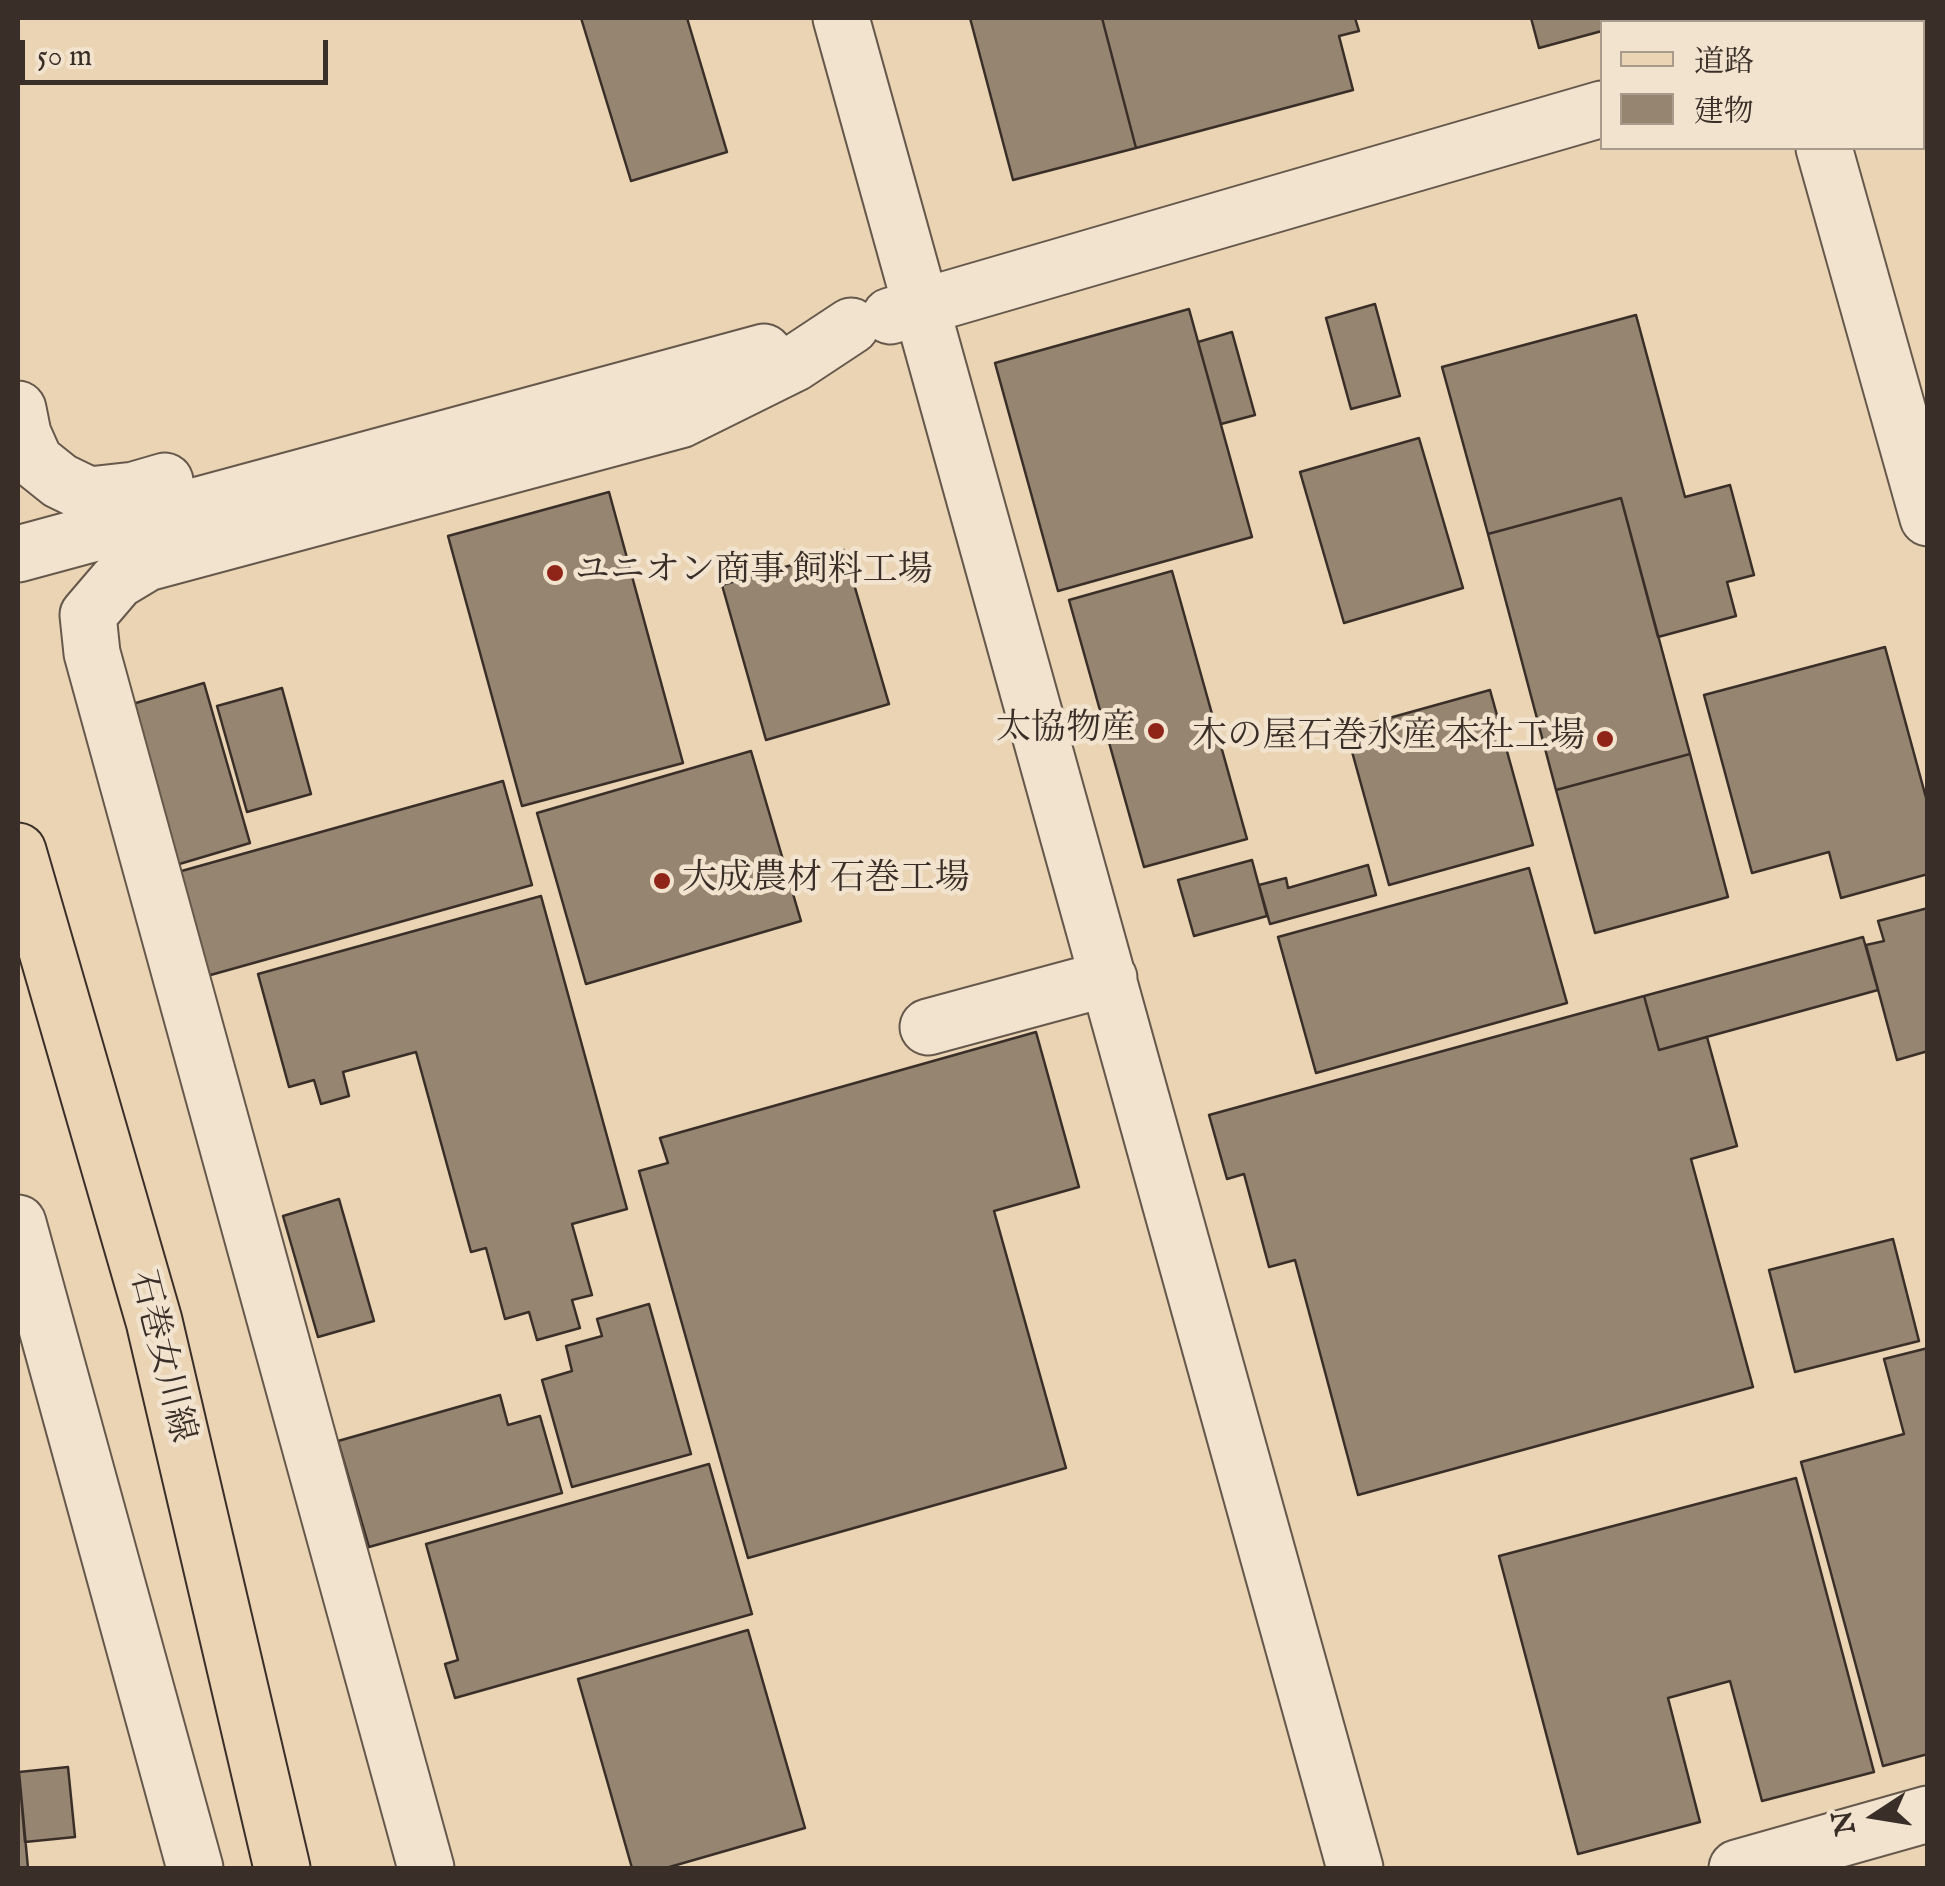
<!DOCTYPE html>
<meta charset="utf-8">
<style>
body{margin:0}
#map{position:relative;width:1945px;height:1886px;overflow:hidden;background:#ead4b4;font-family:"IM FELL English","Noto Serif JP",serif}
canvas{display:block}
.frame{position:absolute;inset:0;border:20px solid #3a2f28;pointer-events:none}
.legend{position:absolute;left:1600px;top:20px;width:325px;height:130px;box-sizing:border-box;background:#f1e3ce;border:2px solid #a89b8c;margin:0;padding:12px 18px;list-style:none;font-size:30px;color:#3a2f28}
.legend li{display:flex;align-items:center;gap:20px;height:50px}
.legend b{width:50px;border:2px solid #a89b8c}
.north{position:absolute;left:1825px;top:1766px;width:100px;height:100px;-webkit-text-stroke:8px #f1e3ce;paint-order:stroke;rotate:258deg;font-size:28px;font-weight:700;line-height:40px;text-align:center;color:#3a2f28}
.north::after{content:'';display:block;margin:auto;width:35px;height:45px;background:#3a2f28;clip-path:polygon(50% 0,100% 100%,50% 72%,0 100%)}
.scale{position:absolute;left:20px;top:40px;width:308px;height:45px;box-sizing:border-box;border:5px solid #3a2f28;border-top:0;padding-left:12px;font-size:30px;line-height:35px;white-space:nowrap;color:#3a2f28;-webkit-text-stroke:8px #f1e3ce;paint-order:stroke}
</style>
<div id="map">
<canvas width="1945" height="1886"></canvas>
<div class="frame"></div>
<ul class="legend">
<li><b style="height:12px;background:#ead4b4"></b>道路</li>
<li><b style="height:28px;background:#968571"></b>建物</li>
</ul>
<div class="north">N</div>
<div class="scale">50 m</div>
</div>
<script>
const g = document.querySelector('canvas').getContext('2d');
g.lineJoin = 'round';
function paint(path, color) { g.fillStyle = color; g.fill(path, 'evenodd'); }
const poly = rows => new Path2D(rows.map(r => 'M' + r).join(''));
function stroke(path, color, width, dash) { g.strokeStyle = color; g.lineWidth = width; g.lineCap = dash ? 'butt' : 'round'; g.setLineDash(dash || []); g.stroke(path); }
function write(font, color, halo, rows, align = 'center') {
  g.font = font + ' "IM FELL English","Noto Serif JP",serif'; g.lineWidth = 9; g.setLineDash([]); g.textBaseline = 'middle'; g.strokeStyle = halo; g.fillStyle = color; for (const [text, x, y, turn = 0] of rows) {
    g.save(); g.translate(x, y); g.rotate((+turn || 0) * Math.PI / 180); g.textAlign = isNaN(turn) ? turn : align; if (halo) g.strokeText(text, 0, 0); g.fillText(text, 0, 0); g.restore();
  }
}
const building = poly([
 [581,18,687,18,727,152,631,181,581,18],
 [970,18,1102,18,1136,148,1013,180,970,18],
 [1102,18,1355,18,1359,31,1339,36,1353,90,1136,148,1102,18],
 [1531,18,1607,18,1608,22,1602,22,1602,31,1539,48,1531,18],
 [1375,304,1400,396,1351,409,1326,318,1375,304],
 [1189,309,1252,537,1058,591,995,363,1189,309],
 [1636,315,1685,497,1730,485,1754,575,1727,582,1736,616,1658,637,1621,498,1488,534,1442,367,1636,315],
 [1232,332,1255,415,1221,424,1198,342,1232,332],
 [1419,438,1463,588,1344,623,1300,472,1419,438],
 [609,492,683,763,522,806,448,536,609,492],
 [1621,498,1690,754,1556,790,1488,534,1621,498],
 [844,550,889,704,766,740,722,585,844,550],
 [1172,571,1247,839,1144,867,1069,600,1172,571],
 [1885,647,1928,805,1928,874,1841,898,1829,852,1752,873,1704,695,1885,647],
 [204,683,250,843,176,865,129,705,204,683],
 [282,688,311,794,247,812,217,706,282,688],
 [1490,690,1533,845,1389,885,1346,730,1490,690],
 [751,751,801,921,586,984,537,813,751,751],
 [1690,754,1728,897,1595,933,1556,790,1690,754],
 [503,781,532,885,207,976,178,872,503,781],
 [1252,860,1267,916,1194,936,1178,880,1252,860],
 [1368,865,1376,895,1270,924,1259,885,1286,878,1288,888,1368,865],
 [1529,868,1567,1003,1316,1073,1278,937,1529,868],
 [541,896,627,1209,572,1224,592,1295,572,1300,580,1328,537,1340,529,1312,505,1319,486,1248,471,1252,416,1052,343,1072,349,1096,321,1104,314,1080,289,1087,258,974,541,896],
 [1928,908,1928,1051,1897,1060,1866,945,1884,941,1878,921,1928,908],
 [1863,937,1878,990,1659,1050,1644,996,1863,937],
 [1644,996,1659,1050,1707,1037,1737,1146,1691,1159,1753,1387,1358,1495,1295,1260,1269,1267,1244,1174,1227,1179,1209,1115,1644,996],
 [1036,1032,1079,1187,994,1211,1066,1468,748,1558,639,1171,668,1163,660,1138,1036,1032],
 [339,1199,374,1321,318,1337,283,1216,339,1199],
 [1893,1239,1919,1341,1795,1372,1769,1270,1893,1239],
 [649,1304,691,1454,572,1487,542,1380,572,1371,566,1346,602,1336,597,1319,649,1304],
 [1928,1348,1928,1754,1883,1766,1801,1462,1904,1434,1884,1359,1928,1348],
 [500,1395,508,1425,540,1416,562,1493,369,1547,338,1441,500,1395],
 [709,1464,752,1614,455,1698,445,1664,458,1660,426,1544,709,1464],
 [1796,1478,1874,1772,1762,1801,1730,1681,1668,1698,1700,1822,1578,1854,1499,1556,1796,1478],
 [748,1630,805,1828,666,1868,632,1868,578,1679,748,1630],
 [68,1767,75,1837,25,1842,19,1772,68,1767],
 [18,1772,19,1772,28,1868,18,1868,18,1772]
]);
const minor = poly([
 [841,18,1355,1868],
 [1788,18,1789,22],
 [1902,22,1919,18],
 [1824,148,1928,518],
 [890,316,1602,109],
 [18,409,23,434,35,461,60,481,89,495,134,490,165,481],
 [18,554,764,352],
 [928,1027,1109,978],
 [18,1223,195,1868],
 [426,1868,92,653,88,615,117,581,147,563,680,420,795,363,851,326],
 [1737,1868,1928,1814]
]);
const major = poly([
 [18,851,154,1321,282,1868]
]);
const markers = [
 [555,573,10,"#8f2418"],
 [1156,731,10,"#8f2418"],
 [1605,739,10,"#8f2418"],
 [662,881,10,"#8f2418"]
];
const poiNames = [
 ["ユニオン商事 飼料工場",575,573],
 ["太協物産",1136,731,"right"],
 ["木の屋石巻水産 本社工場",1585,739,"right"],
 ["大成農材 石巻工場",682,881]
];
const streetNames = [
 ["石巻女川線",160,1357,76]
];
paint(building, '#968571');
stroke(building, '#3a2f28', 2.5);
stroke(minor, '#66584b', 59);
stroke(major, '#3a2f28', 59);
stroke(minor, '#f1e3ce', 55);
stroke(major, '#ead4b4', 55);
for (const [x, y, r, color] of markers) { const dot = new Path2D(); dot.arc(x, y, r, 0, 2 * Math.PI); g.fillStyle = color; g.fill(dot); stroke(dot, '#f1e3ce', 4); }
write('35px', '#3a2f28', '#f1e3ce', poiNames, 'left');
write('35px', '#3a2f28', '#f1e3ce', streetNames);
</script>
